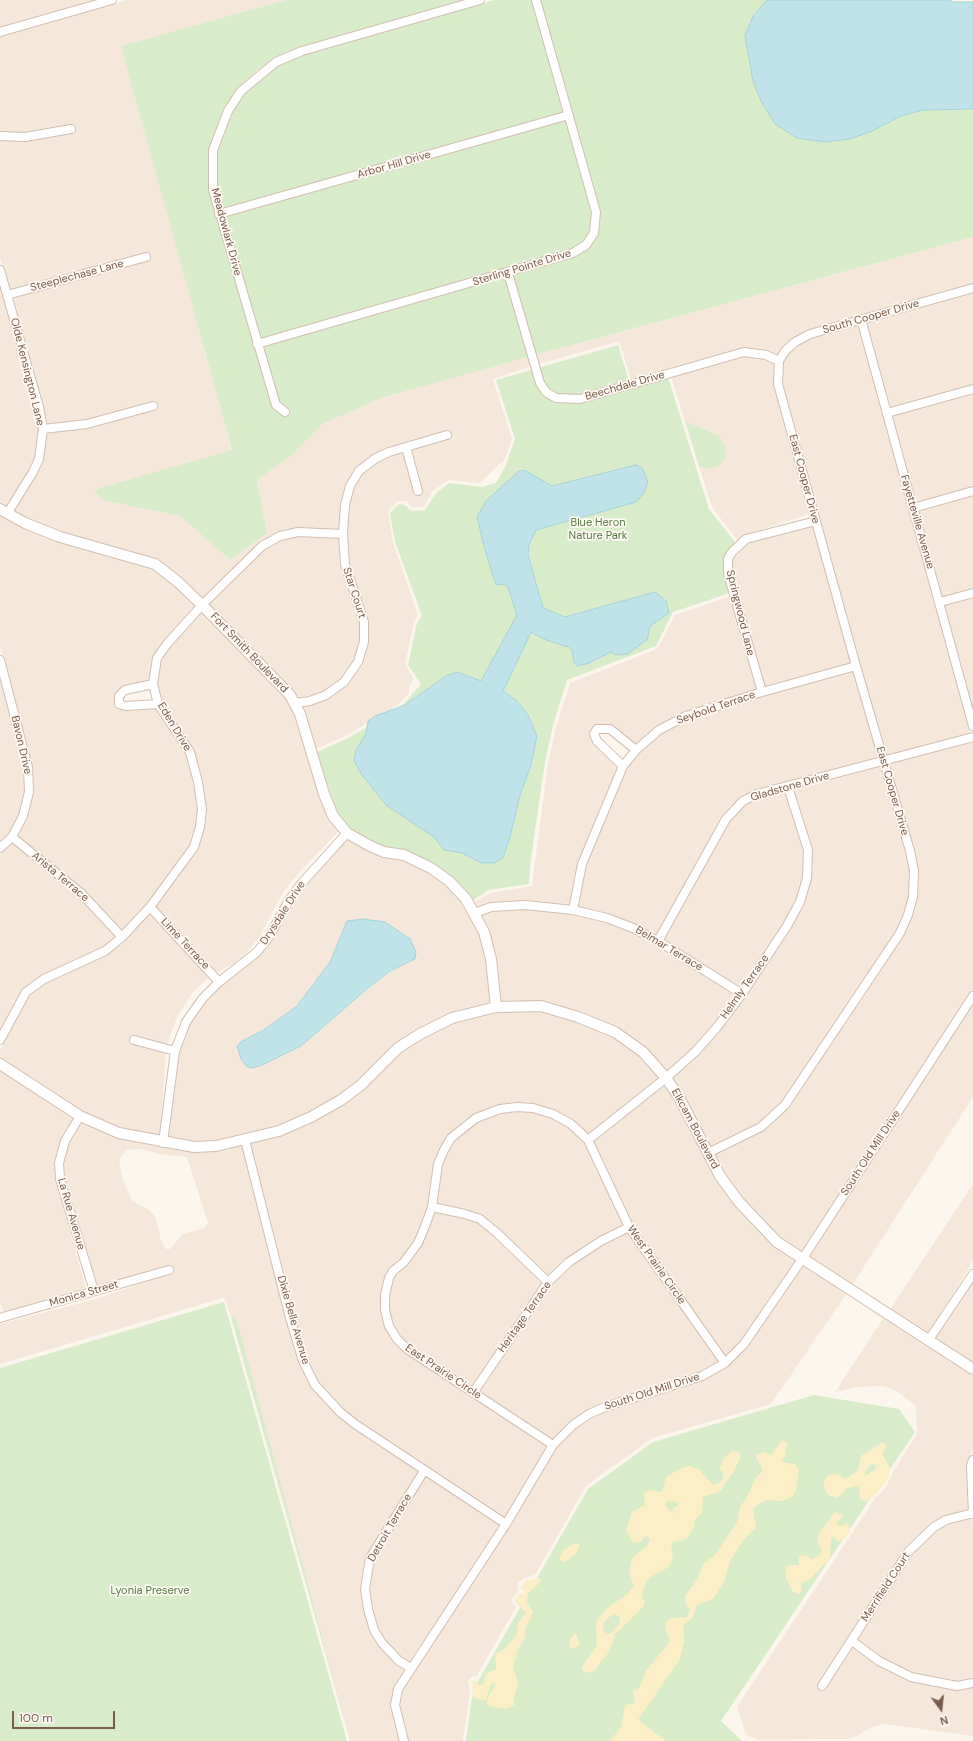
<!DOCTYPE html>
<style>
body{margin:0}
#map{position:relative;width:973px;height:1741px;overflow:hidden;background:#fdf6ec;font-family:"DM Sans",sans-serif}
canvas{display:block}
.north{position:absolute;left:921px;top:1689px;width:40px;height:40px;-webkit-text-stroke:3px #fffaf3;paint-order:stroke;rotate:165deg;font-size:11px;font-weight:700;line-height:16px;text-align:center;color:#7a5c4d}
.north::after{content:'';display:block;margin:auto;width:14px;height:18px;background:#7a5c4d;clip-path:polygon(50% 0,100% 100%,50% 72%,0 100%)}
.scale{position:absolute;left:12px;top:1711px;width:103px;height:18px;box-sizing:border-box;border:2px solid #7a5c4d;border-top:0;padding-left:5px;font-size:12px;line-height:14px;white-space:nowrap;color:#7a5c4d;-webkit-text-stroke:3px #fffaf3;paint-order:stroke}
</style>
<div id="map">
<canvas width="973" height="1741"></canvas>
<div class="north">N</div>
<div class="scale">100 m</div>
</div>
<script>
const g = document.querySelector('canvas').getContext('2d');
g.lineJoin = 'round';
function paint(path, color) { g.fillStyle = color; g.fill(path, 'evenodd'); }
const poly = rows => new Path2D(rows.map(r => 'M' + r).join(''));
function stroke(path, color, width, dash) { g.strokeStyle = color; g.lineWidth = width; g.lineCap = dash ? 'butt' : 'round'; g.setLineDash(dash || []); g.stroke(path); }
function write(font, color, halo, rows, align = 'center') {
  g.font = font + ' "DM Sans",sans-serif'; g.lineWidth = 3.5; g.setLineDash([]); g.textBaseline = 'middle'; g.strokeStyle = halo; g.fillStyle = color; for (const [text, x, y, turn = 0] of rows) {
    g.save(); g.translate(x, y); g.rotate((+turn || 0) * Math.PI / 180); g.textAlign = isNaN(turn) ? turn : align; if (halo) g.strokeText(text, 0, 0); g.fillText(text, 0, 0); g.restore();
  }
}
const residential = poly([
 [0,0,98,0,0,28],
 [127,0,286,0,122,46,232,451,93,490,105,501,180,516,230,560,267,533,257,480,291,456,323,424,381,398,444,380,528,357,531,366,493,379,512,439,505,459,480,483,448,480,433,491,424,507,412,507,406,501,398,501,388,511,393,543,418,615,414,622,405,664,414,679,409,685,409,693,398,705,347,735,314,750,300,706,327,699,342,689,354,676,361,664,367,621,348,564,346,534,349,506,354,488,362,473,378,462,403,451,416,496,422,494,410,449,451,438,449,430,388,448,374,455,357,467,339,530,297,528,278,532,259,543,202,600,156,560,60,533,13,512,37,473,42,460,46,433,88,428,157,409,155,401,87,421,45,425,12,298,150,260,149,252,9,291,0,257,0,140,25,141,75,132,73,124,25,133,0,132,0,37],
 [973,237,973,284,809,330,792,339,783,348,778,356,766,351,743,348,631,379,620,344,617,342,538,364,535,355],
 [0,283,35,408,39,429,35,457,30,471,6,509,0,505],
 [973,292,973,385,889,408,865,322],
 [858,324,971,733,885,756,817,516,782,383,783,363,788,354,797,345,811,338],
 [745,356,765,359,775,364,775,385,809,514,745,535,738,541,712,507,699,467,711,469,712,433,685,421,671,377],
 [973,393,973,487,915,503,891,416],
 [973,495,973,588,942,597,918,511],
 [0,514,8,519,142,563,163,574,197,605,164,641,150,681,124,686,115,695,118,708,127,710,157,708,186,754,194,783,198,809,196,826,191,845,148,904,122,932,17,836,27,817,33,794,31,766,0,646],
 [812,522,852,664,764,687,732,574,731,561,748,543],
 [298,536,339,538,341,565,361,622,361,641,355,660,341,679,324,691,296,699,208,605,264,549,281,540],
 [731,596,757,689,684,712,657,726,636,745,612,726,597,725,591,731,619,767,570,905,524,901,491,903,476,908,473,903,490,893,532,886,548,763,556,727,570,683,657,649,675,615],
 [973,597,973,712,944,605],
 [203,610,277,685,293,707,340,830,292,880,281,896,260,936,248,951,234,963,216,973,155,907,197,849,201,781,162,703,157,684,160,660,169,647],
 [854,671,879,758,756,790,741,797,731,806,722,816,657,936,634,924,608,914,577,907,585,865,626,768,639,752,661,733,687,720,763,696],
 [0,674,24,767,26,792,20,814,9,834,0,843],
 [973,741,973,989,801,1254,779,1239,742,1199,723,1174,713,1155,763,1130,903,935,916,898,888,764],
 [881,766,907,852,910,871,909,897,905,913,897,930,782,1102,759,1123,710,1148,671,1079,699,1054,743,999,803,903,811,879,812,851,792,790],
 [785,791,804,851,804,878,797,900,784,923,741,989,663,940,729,821,745,804,758,798],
 [346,835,429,871,447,884,463,901,481,933,488,959,492,1004,451,1015,339,1097,310,1114,278,1127,215,1142,194,1143,167,1139,173,1051,199,998,253,957,287,901],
 [347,921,415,959,390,971,369,987,301,1046,291,1052,251,1068,241,1041,262,1031,296,1007,330,962],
 [12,842,79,896,117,937,103,947,43,975,24,989,0,1032,0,854],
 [525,909,573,914,606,922,632,931,657,945,736,995,715,1024,693,1048,666,1073,579,1013,499,1003,480,915,492,911],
 [151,912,209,977,193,992,178,1015,167,1045,131,1035,130,1043,166,1053,160,1138,119,1129,81,1112,0,1059,0,1051,3,1043,29,995,46,982,60,974,107,954,123,943],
 [973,1003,973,1097,851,1287,807,1259],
 [541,1010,577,1021,614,1036,641,1055,661,1077,588,1135,533,1104,474,1114,463,1121,448,1136,441,1148,435,1162,428,1206,421,1227,415,1240,401,1259,391,1268,382,1294,395,1342,405,1353,548,1446,505,1518,357,1421,343,1409,318,1382,306,1360,293,1317,249,1143,281,1135,313,1121,401,1051,421,1037,454,1022,497,1011],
 [0,1068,75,1117,56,1179,87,1293,4,1314,0,1301],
 [665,1084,676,1099,717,1179,797,1261,742,1341,725,1358,632,1225,592,1141],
 [518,1111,533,1112,552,1118,569,1127,585,1142,624,1225,599,1237,567,1258,547,1277,482,1216,466,1210,436,1204,442,1165,454,1141,477,1122,501,1113],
 [81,1121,118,1137,159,1146,194,1151,217,1150,243,1145,300,1362,338,1415,353,1427,419,1472,367,1556,361,1589,371,1632,405,1669,395,1686,392,1706,400,1741,350,1741,235,1316,231,1316,225,1299,223,1298,0,1364,0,1324,96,1299,173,1272,171,1265,94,1291,63,1179,63,1164,68,1142],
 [143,1149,158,1154,187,1157,208,1223,204,1228,183,1234,170,1249,166,1249,161,1240,155,1216,148,1209,132,1201,123,1180,119,1160,126,1150],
 [973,1184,973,1261,927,1336,889,1311],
 [434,1211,465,1218,478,1223,494,1236,543,1283,472,1388,409,1346,400,1337,392,1324,389,1310,389,1296,393,1280],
 [628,1232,719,1362,701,1373,604,1403,587,1411,552,1440,478,1392,550,1285,571,1265,602,1244],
 [803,1265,847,1293,771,1404,652,1438,586,1486,535,1575,524,1578,518,1583,517,1588,519,1591,512,1599,513,1604,516,1607,476,1677,472,1676,468,1680,470,1690,463,1741,407,1741,399,1706,402,1690,508,1529,556,1448,575,1428,606,1411,703,1380,724,1369,747,1347],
 [973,1275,973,1365,933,1340],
 [884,1317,973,1374,973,1446,968,1465,969,1510,945,1517,932,1523,906,1548,817,1687,823,1692,853,1647,877,1665,910,1680,956,1690,973,1687,973,1736,884,1724,871,1727,859,1735,848,1739,758,1740,746,1735,738,1711,738,1705,876,1497,886,1487,893,1472,917,1434,916,1406,896,1391,884,1386,856,1387,835,1392],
 [425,1476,501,1525,409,1663,401,1657,385,1641,377,1628,371,1609,368,1590,373,1560],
 [971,1518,973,1522,973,1679,957,1682,912,1673,880,1658,857,1640,912,1553,936,1530,947,1524]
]);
const green = poly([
 [286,0,465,0,301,47,274,58,255,72,238,88,225,109,210,149,210,190,272,406,286,417,290,410,278,403,261,347,506,277,528,357,381,398,323,424,291,456,257,480,267,533,230,560,180,516,105,501,93,490,232,450,121,46],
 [494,0,532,0,564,112,222,209,217,189,217,151,231,113,244,94,277,65,303,55],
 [539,0,767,0,753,16,745,36,753,81,761,101,775,124,872,131,901,116,923,110,973,109,973,237,535,355,513,275,575,257,589,247,597,235,600,222,599,211],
 [566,120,592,212,590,231,584,242,572,250,259,339,224,217],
 [618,345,631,387,668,377,709,509,735,542,725,560,733,592,673,612,656,646,567,680,553,725,545,762,530,865,529,884,488,890,474,900,459,884,428,860,376,845,354,833,341,821,315,753,348,738,400,708,421,684,408,665,417,623,422,616,395,542,390,513,399,504,405,505,411,511,425,510,436,493,449,483,482,487,496,483,506,465,515,439,496,380],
 [685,421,719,436,726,448,725,457,720,465,711,469,699,467],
 [224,1302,347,1741,0,1741,0,1368],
 [235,1315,242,1339,350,1741,231,1317],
 [814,1395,899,1409,915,1432,721,1721,742,1741,466,1741,473,1690,588,1489,653,1442]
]);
const sand = poly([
 [782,1440,787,1443,785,1457,781,1462,795,1464,799,1470,796,1490,793,1496,783,1501,767,1500,760,1503,753,1509,756,1528,745,1538,730,1561,724,1582,713,1599,697,1605,692,1618,683,1625,684,1641,680,1659,638,1720,666,1741,610,1741,621,1727,625,1705,635,1703,633,1691,639,1688,646,1671,668,1644,670,1640,665,1629,666,1622,671,1618,687,1617,690,1609,686,1605,685,1596,696,1581,703,1564,714,1556,737,1522,740,1507,747,1497,756,1477,762,1472,762,1468,755,1455,764,1452,771,1455],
 [883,1442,887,1446,883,1452,883,1455,887,1462,875,1466,872,1463,865,1472,865,1475,868,1474,876,1469,875,1467,887,1462,890,1468,890,1474,883,1485,870,1500,864,1501,860,1499,859,1488,856,1486,847,1488,838,1498,828,1495,823,1485,827,1476,837,1474,845,1479,853,1474,858,1470,861,1456],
 [732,1451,738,1452,740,1454,740,1459,732,1474,721,1490,716,1493,703,1497,702,1513,695,1519,694,1527,688,1537,684,1540,673,1542,671,1544,673,1554,671,1564,667,1568,654,1575,647,1581,643,1589,642,1596,645,1603,642,1608,616,1634,612,1633,615,1636,607,1655,601,1660,595,1671,585,1673,582,1669,583,1665,597,1645,596,1622,606,1609,627,1594,634,1586,629,1572,632,1558,647,1546,650,1540,649,1538,646,1536,641,1542,633,1543,626,1530,632,1512,645,1505,644,1493,649,1490,662,1492,666,1477,681,1468,689,1466,699,1469,712,1484,717,1484,723,1479,723,1472,719,1469,724,1458],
 [668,1501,678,1502,679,1504,672,1510,683,1515,669,1510,665,1505],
 [616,1614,620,1619,620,1623,611,1633,607,1634,603,1630,603,1624,609,1617],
 [835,1512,844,1515,837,1522,838,1526,841,1526,846,1523,850,1527,850,1531,845,1538,838,1542,834,1537,831,1538,830,1559,809,1580,802,1583,801,1592,798,1594,793,1592,786,1579,786,1567,791,1565,799,1565,799,1556,804,1555,812,1559,820,1555,822,1550,817,1542,819,1533],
 [574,1543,580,1544,577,1553,565,1562,561,1561,559,1558,562,1552],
 [537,1578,540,1578,541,1582,528,1593,527,1603,533,1612,525,1630,525,1638,518,1649,513,1667,518,1683,514,1697,514,1705,507,1709,489,1706,487,1704,487,1699,496,1684,493,1683,491,1685,485,1701,472,1697,474,1691,471,1681,475,1680,478,1685,483,1685,486,1673,496,1669,495,1654,503,1650,516,1636,518,1623,526,1613,515,1602,515,1599,520,1594,526,1593,520,1588,521,1586,526,1581],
 [576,1633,580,1645,572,1649,569,1646,571,1638]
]);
const water = poly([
 [767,0,949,0,954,2,973,2,973,109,923,110,901,116,872,131,850,139,825,142,797,138,775,124,761,101,753,81,745,36,753,16,767,0],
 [636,465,643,469,648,483,643,494,636,502,536,530,529,545,528,555,543,608,565,617,655,592,666,601,669,613,650,626,647,640,627,654,616,655,611,652,589,663,578,666,574,663,572,650,568,647,546,640,531,632,503,691,516,700,528,715,537,736,531,765,520,795,510,837,503,858,494,863,482,863,462,853,444,850,434,837,386,805,362,775,354,761,356,750,366,734,368,721,375,716,405,705,446,676,457,672,481,681,517,615,508,587,505,584,496,585,485,550,477,517,486,501,519,471,524,470,552,486,636,465],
 [363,919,385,922,410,939,416,952,415,959,390,971,369,987,301,1046,260,1066,251,1068,246,1066,241,1059,237,1046,242,1041,262,1031,296,1007,330,962,347,921,363,919]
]);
const minor = poly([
 [0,32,112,0],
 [0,136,25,137,71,129],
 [219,214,569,115],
 [0,270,39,407,43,429,39,459,33,472,7,514],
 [508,273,540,383,546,392,556,398,580,399,744,352,766,355,779,361],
 [7,295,146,257],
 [861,319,973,726],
 [257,344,573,253,586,245,594,233,596,212,536,0],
 [285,412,276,405,213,190,213,150,228,111,241,91,276,62,302,51,480,0],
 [887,413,973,389],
 [43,429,87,424,153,406],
 [406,447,418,491],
 [913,508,973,491],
 [940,602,973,593],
 [0,660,28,767,29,792,23,816,12,837,0,848],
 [153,684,125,690,119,696,119,704,126,706,158,704],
 [762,692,728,574,728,559,732,552,746,539,816,521],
 [295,703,310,701,326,695,344,682,358,662,364,642,364,622,345,564,343,534,345,505,350,486,359,471,376,458,389,452,447,435],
 [623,766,597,741,594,734,597,729,610,729,636,750],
 [12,837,81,893,122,937],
 [150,907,219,982],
 [573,910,582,864,623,766,636,750,659,730,686,716,762,692,856,666],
 [475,913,491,907,525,905,573,910,607,918,633,928,658,941,742,994],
 [658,941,726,819,743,801,757,794,973,737],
 [0,1040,26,992,44,979,105,951,122,937,150,907,194,847,200,827,202,809,198,782,190,752,158,704,153,684,157,658,167,644,202,605,262,546,280,536,298,532,343,534],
 [134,1040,175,1051],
 [80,1116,65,1141,59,1163,60,1179,94,1291],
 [245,1140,290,1318,303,1361,315,1385,340,1412,355,1424,506,1524],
 [588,1140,666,1078,696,1051,718,1026,742,994,787,926,800,902,807,878,808,850,788,787],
 [163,1143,175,1051,186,1022,203,998,219,982,257,952,269,937,289,900,301,884,347,833],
 [708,1153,761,1127,785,1105,900,933,908,915,913,897,914,871,910,851,856,666,778,384,779,361,785,351,795,342,810,334,973,288],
 [432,1207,465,1214,480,1219,497,1233,548,1282],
 [0,1318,169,1270],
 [928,1341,973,1274],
 [473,1393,548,1282,569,1262,601,1241,629,1227],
 [553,1445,407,1349,397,1339,389,1326,385,1310,385,1295,389,1278,393,1271,404,1262,418,1243,424,1229,432,1207,438,1164,444,1150,451,1138,476,1118,500,1109,517,1107,533,1108,553,1114,571,1124,588,1140,629,1227,725,1363],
 [973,1460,971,1466,973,1514],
 [852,1641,879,1661,911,1677,957,1686,973,1683],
 [411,1668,399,1661,382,1643,374,1630,368,1609,365,1589,370,1558,424,1471],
 [822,1686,909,1551,934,1527,946,1520,973,1513],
 [404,1741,395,1705,398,1689,506,1524,553,1445,573,1425,589,1414,605,1407,702,1376,725,1363,744,1344,805,1255,973,996]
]);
const tertiary = poly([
 [0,509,25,523,60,537,155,564,178,582,202,605,290,695,300,714,324,794,333,816,347,833,370,846,384,852,404,855,431,868,449,881,466,899,484,932,491,959,496,1007],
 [0,1064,80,1116,119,1133,194,1147,216,1146,279,1131,311,1117,341,1100,361,1085,398,1048,420,1034,452,1018,496,1007,541,1006,578,1017,615,1032,643,1052,666,1078,679,1097,720,1176,739,1202,777,1242,973,1369]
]);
const streetNames = [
 ["Arbor Hill Drive",394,165,-16],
 ["Meadowlark Drive",226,232,75],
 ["Sterling Pointe Drive",522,268,-17],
 ["Steeplechase Lane",77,276,-15],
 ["South Cooper Drive",871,317,-16],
 ["Olde Kensington Lane",27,372,76],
 ["Beechdale Drive",625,386,-16],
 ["East Cooper Drive",804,479,75],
 ["Fayetteville Avenue",917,522,74],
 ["Star Court",354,593,72],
 ["Springwood Lane",740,613,76],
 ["Fort Smith Boulevard",249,653,46],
 ["Seybold Terrace",716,708,-19],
 ["Eden Drive",174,727,59],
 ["Bavon Drive",21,745,77],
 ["Gladstone Drive",790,787,-16],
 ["East Cooper Drive",892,791,74],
 ["Arista Terrace",60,877,40],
 ["Drysdale Drive",283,913,-57],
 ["Lime Terrace",185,944,47],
 ["Belmar Terrace",669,949,31],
 ["Helmly Terrace",745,987,-55],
 ["Elkcam Boulevard",695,1129,62],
 ["South Old Mill Drive",871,1153,-57],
 ["La Rue Avenue",71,1214,74],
 ["West Prairie Circle",656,1265,55],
 ["Monica Street",84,1294,-16],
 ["Heritage Terrace",525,1317,-55],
 ["Dixie Belle Avenue",293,1320,74],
 ["East Prairie Circle",443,1372,34],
 ["South Old Mill Drive",652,1392,-18],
 ["Detroit Terrace",390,1528,-60],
 ["Merrifield Court",886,1587,-57]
];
const parkNames = [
 ["Blue Heron",598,523],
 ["Nature Park",598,536],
 ["Lyonia Preserve",150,1591]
];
paint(residential, '#f5e8da');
paint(green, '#d8ecc9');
paint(sand, '#fcefc7');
paint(water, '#bfe3e8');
stroke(water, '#a5d3da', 1);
stroke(minor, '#d1beb0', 10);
stroke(tertiary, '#d1beb0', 12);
stroke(minor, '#fff', 8);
stroke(tertiary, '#fff', 10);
write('11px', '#7a5c4d', '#fffaf3', streetNames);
write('11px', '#537a41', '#fffaf3', parkNames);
</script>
